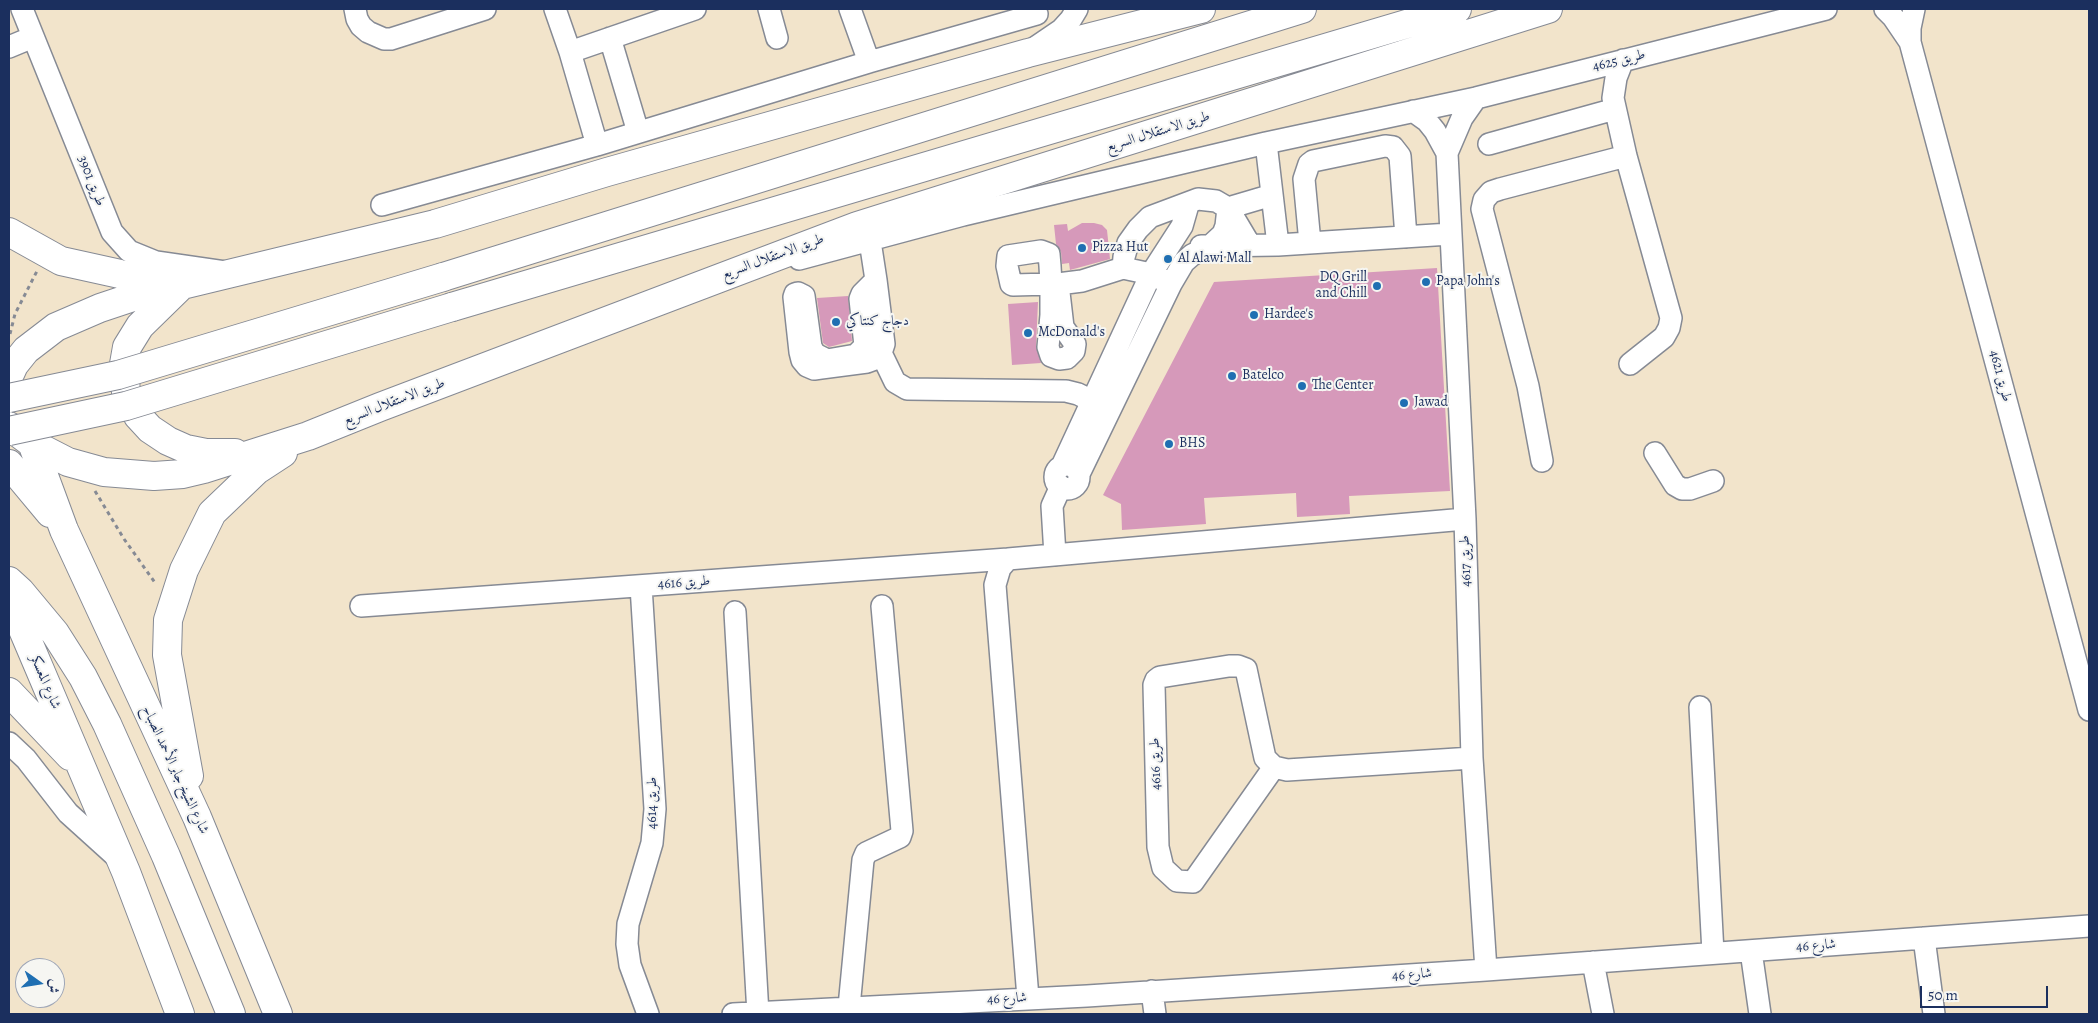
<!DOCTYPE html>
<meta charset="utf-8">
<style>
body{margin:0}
#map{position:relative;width:2098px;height:1023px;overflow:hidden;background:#f2e4cb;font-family:Alegreya,Amiri,serif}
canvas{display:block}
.frame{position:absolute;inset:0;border:10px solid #1b2f5e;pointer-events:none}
.north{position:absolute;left:15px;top:958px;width:50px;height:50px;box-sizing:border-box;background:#f6f6f2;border:1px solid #9ea6b7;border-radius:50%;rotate:103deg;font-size:14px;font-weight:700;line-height:20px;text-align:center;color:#1b2f5e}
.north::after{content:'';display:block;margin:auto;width:18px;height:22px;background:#1f6fb2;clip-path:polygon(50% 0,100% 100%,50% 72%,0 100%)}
.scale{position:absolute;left:1920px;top:986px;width:128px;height:22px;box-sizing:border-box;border:2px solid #1b2f5e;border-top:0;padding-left:6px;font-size:15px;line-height:18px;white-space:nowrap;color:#1b2f5e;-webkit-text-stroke:4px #f6f6f2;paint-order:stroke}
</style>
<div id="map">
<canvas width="2098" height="1023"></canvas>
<div class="frame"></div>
<div class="north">ش</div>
<div class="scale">50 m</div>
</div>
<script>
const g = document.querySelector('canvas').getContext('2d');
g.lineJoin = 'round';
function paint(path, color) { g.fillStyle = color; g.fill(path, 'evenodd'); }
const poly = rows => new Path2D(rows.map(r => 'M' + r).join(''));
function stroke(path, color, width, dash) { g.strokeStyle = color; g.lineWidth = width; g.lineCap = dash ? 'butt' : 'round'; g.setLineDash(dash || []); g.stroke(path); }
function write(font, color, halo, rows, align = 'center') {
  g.font = font + ' Alegreya,Amiri,serif'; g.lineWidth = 4; g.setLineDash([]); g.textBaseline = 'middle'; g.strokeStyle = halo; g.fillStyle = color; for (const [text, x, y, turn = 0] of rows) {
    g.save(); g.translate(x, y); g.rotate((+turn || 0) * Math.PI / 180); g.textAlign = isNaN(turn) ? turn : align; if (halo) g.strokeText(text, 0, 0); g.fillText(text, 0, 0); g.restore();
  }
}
const building = poly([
 [1082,223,1094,223,1102,225,1107,230,1110,259,1070,270,1069,263,1062,264,1061,252,1056,244,1054,225,1067,224,1068,231],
 [1437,268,1450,491,1349,496,1350,514,1297,517,1296,493,1204,498,1206,524,1122,530,1121,504,1103,495,1214,282],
 [848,296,852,341,829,347,823,343,817,298],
 [1038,302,1036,346,1041,363,1012,365,1008,304]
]);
const path = poly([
 [10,334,15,314,37,271],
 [95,491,124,539,156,584]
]);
const minor = poly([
 [22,9,112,232,129,251,156,262,225,272],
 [355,9,357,19,361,26,368,32,384,39,391,39,485,9],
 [555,9,570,52,597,145],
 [769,9,777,38],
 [850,9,869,62,1037,14],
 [1885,9,1893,17,1910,42],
 [1914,9,1910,28,1910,42,2089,710],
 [610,38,638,132],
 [9,47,33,37],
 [1036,47,1061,30,1071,19,1077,9],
 [570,52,695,9],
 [1623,60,1616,78,1613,98,1626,156,1671,318,1669,328,1664,337,1630,364],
 [1413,111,1427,121,1435,131,1447,153,1465,519,1472,758,1486,970],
 [1266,143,1278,245],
 [1489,144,1615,109],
 [1447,153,1462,118,1476,98],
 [382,205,597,145,869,62],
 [870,241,876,280,884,344,881,353,875,359,867,362,821,368,814,369,807,366,802,360,800,352,794,297,795,294,798,293,804,296,811,347,815,354,827,360,856,355,865,346,860,299,862,294,876,280],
 [1310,243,1304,179,1309,164,1313,161,1385,146,1393,147,1400,156,1406,237],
 [1201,246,1210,246,1223,234,1226,226,1228,208,1272,195],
 [799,259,963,215,1266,143,1476,98,1826,9],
 [1123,268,1124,257,1128,243,1138,229,1150,217,1198,199,1216,201,1228,208,1250,245],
 [1058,284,1063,327,1075,344,1074,351,1067,358,1059,359,1051,356,1048,347,1051,315,1051,284,1050,266,1049,254,1041,251,1008,256,1007,266,1011,284,1013,285,1051,284,1058,284,1082,281,1123,268,1151,274,1171,284],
 [881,353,895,382,907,389,1066,391,1078,394,1092,401],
 [1655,453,1675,485,1682,489,1690,489,1713,481],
 [1542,461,1528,386,1482,209,1484,200,1491,192,1500,189,1626,156],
 '1055 477a12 12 0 1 1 24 0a12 12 0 1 1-24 0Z',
 [1062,466,1151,274,1182,226,1188,205],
 [1079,474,1171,284,1184,262,1192,255,1210,246,1278,245,1450,234],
 [1055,555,1052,506,1061,486],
 [641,586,655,809,652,843,628,924,627,944,630,965,648,1014],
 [361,606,1008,559],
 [735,612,758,1014],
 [1700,707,1713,953],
 [9,743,26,759,68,813,120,860],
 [1274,767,1193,882,1177,881,1163,868,1158,847,1154,685,1156,680,1160,677,1229,666,1238,666,1246,669,1265,758,1274,767,1287,770,1472,758],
 [1924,938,1934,1014],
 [1751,951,1760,1014],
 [1593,962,1603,1014],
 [1152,991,1155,1014],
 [1028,998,995,585,1000,568,1008,559,1465,519],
 [849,1007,863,860,866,853,900,837,902,831,882,606],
 [733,1014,1087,996,1486,970,2089,926]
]);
const major = poly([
 [9,232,61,261,120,274,153,279,174,279],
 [443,277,1302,9],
 [182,285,140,326,127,347,124,364,126,393,138,416,150,429,168,441,186,449,206,453,235,453],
 [452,307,1457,9],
 [9,376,14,365,26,350,56,327,100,308,133,297,435,224,607,172,1028,53,1201,9],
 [9,426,33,444,68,462,104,472,154,476,183,474,204,469,308,436,380,407,857,226,1548,9],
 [29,435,64,530,197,817,278,1014],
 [9,464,50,513],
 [9,581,20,591,55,633,83,677,107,724,166,856,231,1014],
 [9,597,126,872,180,1014],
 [9,692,70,756],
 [189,776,167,655,168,620,184,570,212,513,257,470,283,453]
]);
const majorBridge = poly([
 [9,398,118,375,443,277],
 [9,431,126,406,452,307]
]);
const markers = [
 [1082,248,5,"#1f6fb2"],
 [1168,259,5,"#1f6fb2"],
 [1426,282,5,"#1f6fb2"],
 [1377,286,5,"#1f6fb2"],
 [1254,315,5,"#1f6fb2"],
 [836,322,5,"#1f6fb2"],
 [1028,333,5,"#1f6fb2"],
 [1232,376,5,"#1f6fb2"],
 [1302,386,5,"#1f6fb2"],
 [1404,403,5,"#1f6fb2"],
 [1169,444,5,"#1f6fb2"]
];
const streetNames = [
 ["طريق 4625",1619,61,-14],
 ["طريق الاستقلال السريع",1158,132,-17],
 ["طريق 3901",91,181,68],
 ["طريق الاستقلال السريع",773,257,-20],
 ["طريق 4621",2000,376,75],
 ["طريق الاستقلال السريع",394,402,-21],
 ["طريق 4617",1466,561,-92],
 ["طريق 4616",684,583,-4],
 ["شارع المعسكر",45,682,67],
 ["طريق 4616",1156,764,-92],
 ["شارع الشيخ جابر الأحمد الصباح",175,770,65],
 ["طريق 4614",653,803,-90],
 ["شارع 46",1816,946,-4],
 ["شارع 46",1412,975,-4],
 ["شارع 46",1007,999,-3]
];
const poiNames = [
 ["Pizza Hut",1092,248],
 ["Al Alawi Mall",1178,259],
 ["DQ Grill",1367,278,"right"],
 ["and Chill",1367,294,"right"],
 ["Papa John's",1436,282],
 ["Hardee's",1264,315],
 ["دجاج كنتاكي",846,322],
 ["McDonald's",1038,333],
 ["Batelco",1242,376],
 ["The Center",1312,386],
 ["Jawad",1414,403],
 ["BHS",1179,444]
];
paint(building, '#d699ba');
stroke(minor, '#868a94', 24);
stroke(major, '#868a94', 30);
stroke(path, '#868a94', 3, [4, 4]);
stroke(minor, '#fff', 21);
stroke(major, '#fff', 28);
stroke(majorBridge, '#868a94', 30, []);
stroke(majorBridge, '#fff', 28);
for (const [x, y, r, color] of markers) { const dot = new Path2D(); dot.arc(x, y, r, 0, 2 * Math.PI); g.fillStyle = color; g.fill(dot); stroke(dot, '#f6f6f2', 2); }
write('14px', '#1b2f5e', '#f6f6f2', streetNames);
write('14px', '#1b2f5e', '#f6f6f2', poiNames, 'left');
</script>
